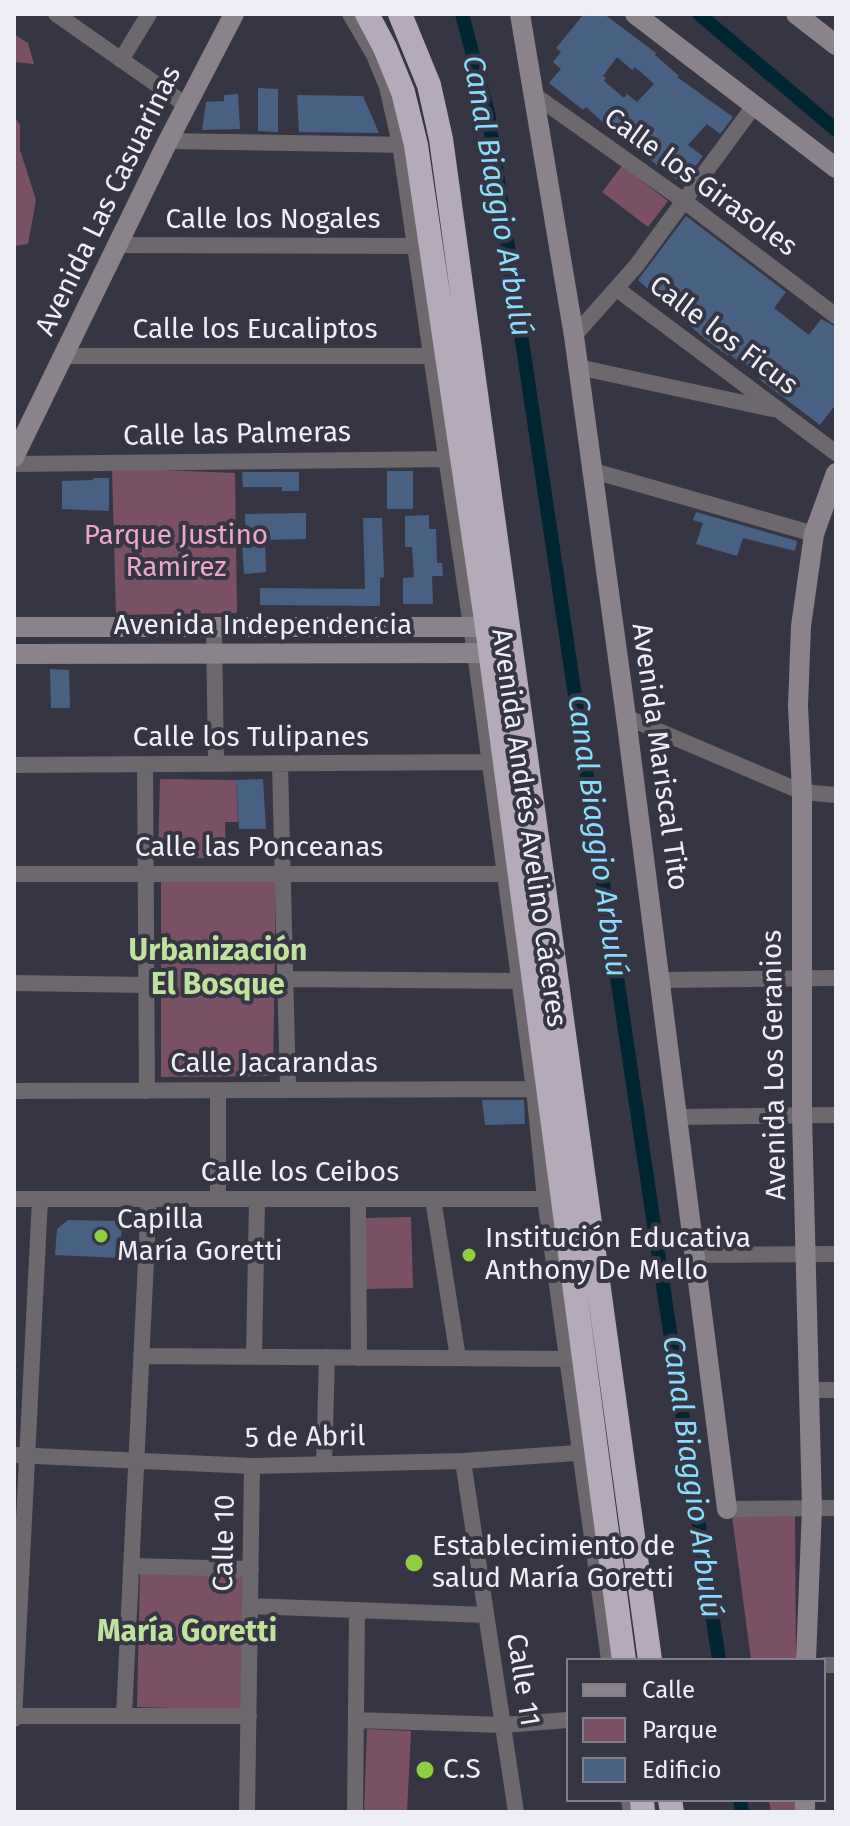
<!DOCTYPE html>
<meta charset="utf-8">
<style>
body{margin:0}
#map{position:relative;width:850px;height:1826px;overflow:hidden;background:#363543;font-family:"Fira Sans",sans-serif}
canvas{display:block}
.frame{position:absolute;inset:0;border:16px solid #eeeef7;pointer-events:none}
.legend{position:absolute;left:566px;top:1658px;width:260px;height:144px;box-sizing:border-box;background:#363543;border:2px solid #807f8b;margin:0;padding:10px 14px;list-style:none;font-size:24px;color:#eeeef7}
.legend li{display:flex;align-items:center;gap:16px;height:40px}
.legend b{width:40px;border:2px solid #807f8b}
</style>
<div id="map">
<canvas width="850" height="1826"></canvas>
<div class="frame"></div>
<ul class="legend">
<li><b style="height:10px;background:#8a838c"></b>Calle</li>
<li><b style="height:22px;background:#7a5164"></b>Parque</li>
<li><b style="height:22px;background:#486183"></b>Edificio</li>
</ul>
</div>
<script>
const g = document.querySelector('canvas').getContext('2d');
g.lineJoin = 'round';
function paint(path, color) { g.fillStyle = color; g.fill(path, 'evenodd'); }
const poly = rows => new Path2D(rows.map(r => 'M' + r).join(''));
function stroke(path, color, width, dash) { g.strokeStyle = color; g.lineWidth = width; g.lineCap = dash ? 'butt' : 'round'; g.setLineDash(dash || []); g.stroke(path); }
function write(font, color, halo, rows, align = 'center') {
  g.font = font + ' "Fira Sans",sans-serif'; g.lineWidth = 8; g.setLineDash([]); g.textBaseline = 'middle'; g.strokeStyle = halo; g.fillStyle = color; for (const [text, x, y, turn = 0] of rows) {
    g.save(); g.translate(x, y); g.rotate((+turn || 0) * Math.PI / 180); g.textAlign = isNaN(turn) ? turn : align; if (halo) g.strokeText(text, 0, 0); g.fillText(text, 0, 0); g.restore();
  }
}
const green = poly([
 [14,34,28,43,34,64,14,62],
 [14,116,20,125,20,150,36,200,28,244,14,246],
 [622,166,668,201,648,227,602,192],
 [112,468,235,473,237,613,116,615],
 [160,779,236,780,238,822,225,822,226,858,158,858],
 [161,875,276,879,273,1076,161,1077],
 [411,1217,413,1288,366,1289,364,1218],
 [732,1516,795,1516,796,1660,751,1660],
 [140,1572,247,1575,243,1710,137,1707],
 [367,1729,411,1731,407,1812,364,1812],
 [769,1800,797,1800,797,1812,771,1812]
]);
const canal = poly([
 [462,14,488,113,719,1660],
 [699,14,836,130],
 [740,1800,742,1812]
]);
const building = poly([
 [584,14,604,14,656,53,655,55,679,76,677,77,733,117,720,134,707,124,688,145,703,156,682,184,610,129,586,107,583,110,549,83,561,69,553,62,561,52,556,48],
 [617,57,632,70,635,67,654,84,637,102,627,94,624,98,604,81,606,78,603,76],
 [258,88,278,89,278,132,258,131],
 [238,94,240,129,202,130,206,102,224,101,224,95],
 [297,95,363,96,379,133,299,132],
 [686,216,786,292,774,308,809,335,821,319,836,327,836,404,820,425,759,379,761,376,742,361,741,363,729,354,728,356,705,339,638,280],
 [387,471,413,471,413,509,387,509],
 [242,472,299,472,299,491,282,491,282,487,243,487],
 [93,478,109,478,109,511,62,509,62,481,93,480],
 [696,512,797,541,795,551,743,538,737,556,696,544,703,523,693,520],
 [306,513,306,539,265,540,266,572,244,574,242,544,246,544,245,514],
 [429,515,429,529,436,529,437,563,442,563,443,576,432,576,433,604,403,604,403,578,414,577,412,547,405,547,405,516],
 [363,518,382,518,384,577,380,578,380,606,260,605,260,588,365,589],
 [50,669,69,670,70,708,51,708],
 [263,779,266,829,239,829,236,780],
 [482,1100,524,1100,525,1124,485,1125],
 [68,1220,122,1221,120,1258,55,1255,57,1229]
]);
const street = poly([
 [56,14,186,105],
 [350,14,374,55,387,87,400,144,475,653,534,1089,545,1199,609,1660],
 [121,60,149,14],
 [533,94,684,201,836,316],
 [168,141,410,145],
 [117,245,424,246],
 [617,289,836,453],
 [574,336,636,266,754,106],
 [64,356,440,356],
 [578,367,772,409],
 [14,464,452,459],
 [590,470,814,534],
 [214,627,216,764],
 [626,717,802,792,836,795],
 [145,764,147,1091],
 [280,764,288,1090],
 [14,765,489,762],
 [14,874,504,874],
 [286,979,519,981],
 [660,980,836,978],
 [14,983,146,985],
 [14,1091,534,1089],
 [218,1091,218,1199],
 [677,1117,836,1115],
 [14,1199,556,1199],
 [358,1199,359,1358],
 [433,1199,458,1358],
 [694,1255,836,1254],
 [141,1356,575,1359],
 [254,1357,257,1199],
 [809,1390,836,1390],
 [14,1455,252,1466,463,1461,590,1452],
 [463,1461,516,1812],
 [324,1464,327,1357],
 [727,1509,836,1508],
 [131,1566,251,1569],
 [250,1606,486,1615],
 [824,1665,836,1665],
 [124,1715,149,1199],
 [14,1716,249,1716],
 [14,1719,40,1199],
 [356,1720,503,1725,568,1720],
 [629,1800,631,1812],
 [247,1812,252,1466],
 [355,1812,357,1610]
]);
const secondary = poly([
 [520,14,574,336,626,717,727,1509],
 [635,14,836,168],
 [796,14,836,45],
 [14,457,168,141,234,14],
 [14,627,500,627],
 [14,654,506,653],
 [806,1660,812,1508,802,1115,802,792,798,706,801,626,814,534,836,473],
 [805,1812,805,1800]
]);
const highway = poly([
 [367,14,385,48,403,92,416,145,487,627,624,1660],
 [400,14,429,85,441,139,650,1660],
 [642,1800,643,1812],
 [670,1800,672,1812]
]);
const markers = [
 [101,1236,8,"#8fcd41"],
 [469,1255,8,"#8fcd41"],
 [414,1563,10,"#8fcd41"],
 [425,1770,10,"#8fcd41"]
];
const streetNames = [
 ["Calle los Girasoles",700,183,36],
 ["Avenida Las Casuarinas",109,201,-64],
 ["Calle los Nogales",273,220],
 ["Calle los Eucaliptos",255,330],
 ["Calle los Ficus",723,336,37],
 ["Calle las Palmeras",237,435,-1],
 ["Avenida Independencia",263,626],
 ["Calle los Tulipanes",251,738],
 ["Avenida Mariscal Tito",659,757,82],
 ["Avenida Andrés Avelino Cáceres",528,828,82],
 ["Calle las Ponceanas",259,848],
 ["Calle Jacarandas",274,1064],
 ["Avenida Los Geranios",775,1065,-91],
 ["Calle los Ceibos",300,1173],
 ["5 de Abril",305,1438,-1],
 ["Calle 10",225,1543,-89],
 ["Calle 11",522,1680,81]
];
const parkNames = [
 ["Parque Justino",176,536],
 ["Ramírez",176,568]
];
const poiNames = [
 ["Capilla",117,1220],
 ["María Goretti",117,1252],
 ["Institución Educativa",485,1239],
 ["Anthony De Mello",485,1271],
 ["Establecimiento de",432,1547],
 ["salud María Goretti",432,1579],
 ["C.S",443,1770]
];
const waterNames = [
 ["Canal Biaggio Arbulú",496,196,80],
 ["Canal Biaggio Arbulú",596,836,82],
 ["Canal Biaggio Arbulú",691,1477,82]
];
const neighbourhoodNames = [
 ["Urbanización",218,952],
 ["El Bosque",218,986],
 ["María Goretti",187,1633]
];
paint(green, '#7a5164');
stroke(canal, '#002633', 14);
paint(building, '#486183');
stroke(street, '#6c686e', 16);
stroke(secondary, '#8a838c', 20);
stroke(highway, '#b5aab9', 24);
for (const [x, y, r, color] of markers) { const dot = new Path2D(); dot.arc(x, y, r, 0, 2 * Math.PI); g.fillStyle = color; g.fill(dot); stroke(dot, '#363543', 3); }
write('28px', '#eeeef7', '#363543', streetNames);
write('28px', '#eda6c7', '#363543', parkNames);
write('28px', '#eeeef7', '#363543', poiNames, 'left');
write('italic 30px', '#88dcfc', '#363543', waterNames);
write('bold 30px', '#bfe39d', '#363543', neighbourhoodNames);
</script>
